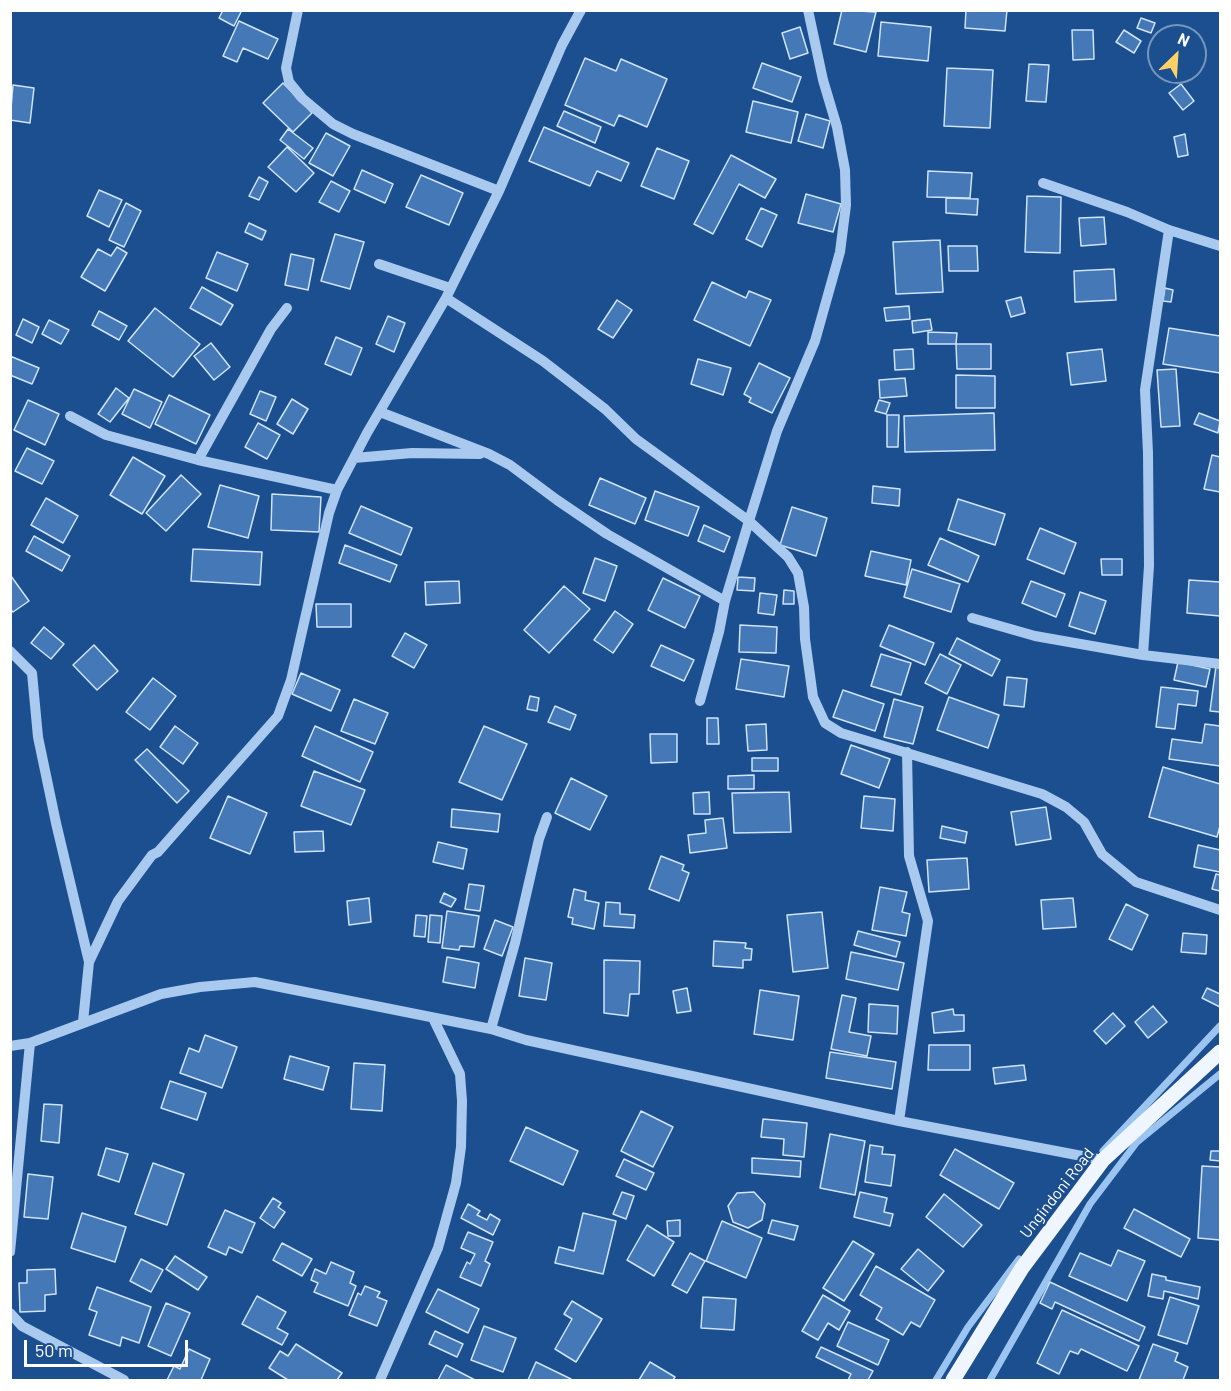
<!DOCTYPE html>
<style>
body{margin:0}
#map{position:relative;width:1231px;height:1391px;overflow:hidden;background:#1b4f8f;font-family:Barlow,sans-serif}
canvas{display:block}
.frame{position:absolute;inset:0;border:12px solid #fff;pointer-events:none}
.north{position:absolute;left:1147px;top:24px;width:60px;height:60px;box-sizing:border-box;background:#1b4f8f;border:2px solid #7695bc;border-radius:50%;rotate:25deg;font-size:16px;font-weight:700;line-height:24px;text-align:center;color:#fff}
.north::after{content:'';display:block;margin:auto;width:21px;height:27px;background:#ffd166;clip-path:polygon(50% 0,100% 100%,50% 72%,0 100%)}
.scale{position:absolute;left:24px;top:1340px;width:164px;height:27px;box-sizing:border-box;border:3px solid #fff;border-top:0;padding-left:8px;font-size:18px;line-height:21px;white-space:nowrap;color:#fff;-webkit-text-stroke:4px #1b4f8f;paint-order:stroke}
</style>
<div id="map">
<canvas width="1231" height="1391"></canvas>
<div class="frame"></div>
<div class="north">N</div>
<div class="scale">50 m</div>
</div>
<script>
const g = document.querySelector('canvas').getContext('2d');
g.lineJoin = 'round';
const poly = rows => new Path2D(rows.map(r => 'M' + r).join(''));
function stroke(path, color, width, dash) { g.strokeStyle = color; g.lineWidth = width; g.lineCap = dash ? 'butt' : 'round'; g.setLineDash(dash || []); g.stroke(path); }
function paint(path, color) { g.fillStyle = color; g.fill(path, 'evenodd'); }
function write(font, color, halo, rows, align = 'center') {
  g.font = font + ' Barlow,sans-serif'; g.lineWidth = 4.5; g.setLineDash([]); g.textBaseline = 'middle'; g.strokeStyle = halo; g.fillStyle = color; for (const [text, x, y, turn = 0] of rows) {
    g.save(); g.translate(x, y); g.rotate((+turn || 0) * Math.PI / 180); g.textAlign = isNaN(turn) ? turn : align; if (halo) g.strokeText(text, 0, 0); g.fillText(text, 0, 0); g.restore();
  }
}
const stream = poly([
 [1103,1151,1220,1026],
 [936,1380,968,1327,1019,1259],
 [990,1380,1090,1204,1137,1142,1220,1074]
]);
const building = poly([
 [223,10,242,10,234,26,219,18,223,10],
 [842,10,876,12,866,52,834,44,842,10],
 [966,10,1007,10,1005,31,965,28,966,10],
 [1141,18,1155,23,1151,33,1137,28,1141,18],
 [239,21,278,39,268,59,243,48,237,62,223,56,239,21],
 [881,22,931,27,928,61,878,56,881,22],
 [800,27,808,53,790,59,782,33,800,27],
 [1072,30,1093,30,1094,59,1073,60,1072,30],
 [1124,30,1141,41,1134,53,1116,42,1124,30],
 [585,58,616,71,621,59,667,79,647,127,619,115,614,126,565,105,585,58],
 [762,63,801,77,792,102,753,88,762,63],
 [1029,64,1049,65,1046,102,1026,101,1029,64],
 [947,68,993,70,990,128,944,126,947,68],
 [283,83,312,113,293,132,263,103,283,83],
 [1181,84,1194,101,1183,110,1169,93,1181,84],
 [13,85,34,88,30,123,10,120,13,85],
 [753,101,798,112,791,143,746,132,753,101],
 [564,111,601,127,595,143,557,126,564,111],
 [806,114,830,121,823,148,798,141,806,114],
 [544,127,629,163,621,181,597,171,590,186,529,161,544,127],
 [288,129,313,148,304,159,280,140,288,129],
 [326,133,350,146,333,176,309,163,326,133],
 [1185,134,1188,155,1178,157,1174,137,1185,134],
 [287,147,314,173,296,192,268,167,287,147],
 [657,148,689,161,674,199,641,186,657,148],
 [731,155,776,179,765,198,739,184,713,234,694,224,731,155],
 [362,170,393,184,385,203,354,189,362,170],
 [928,171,972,173,970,198,927,197,928,171],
 [421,175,463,193,449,225,406,207,421,175],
 [259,177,268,182,259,200,249,196,259,177],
 [331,181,350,191,339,212,319,202,331,181],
 [99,190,122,200,109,227,87,216,99,190],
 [806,194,841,204,833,232,798,223,806,194],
 [1027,196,1061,197,1060,253,1025,252,1027,196],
 [946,198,978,199,977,215,946,213,946,198],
 [126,203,141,211,124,247,109,240,126,203],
 [761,208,777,215,762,247,746,239,761,208],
 [1104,217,1106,244,1081,246,1079,218,1104,217],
 [249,223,266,231,262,240,245,232,249,223],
 [335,234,364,242,350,289,321,281,335,234],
 [940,240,943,292,896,294,893,242,940,240],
 [948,246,977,246,978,271,949,271,948,246],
 [117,247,127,253,105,291,81,277,98,249,111,256,117,247],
 [217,252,248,264,237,291,206,278,217,252],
 [291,254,314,259,308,290,285,285,291,254],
 [1114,269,1116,300,1075,302,1074,271,1114,269],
 [712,282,746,298,749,291,771,300,750,346,694,320,712,282],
 [202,287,233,305,221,325,190,308,202,287],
 [1165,288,1173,290,1171,302,1163,301,1165,288],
 [1021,297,1025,313,1011,317,1006,301,1021,297],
 [617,300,632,310,613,338,598,329,617,300],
 [909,306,910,319,886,321,884,308,909,306],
 [155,308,200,344,173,377,128,341,155,308],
 [99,311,127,326,119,340,92,325,99,311],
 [388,316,405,323,394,352,376,344,388,316],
 [23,319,39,327,32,343,16,335,23,319],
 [930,319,932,330,913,333,912,321,930,319],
 [49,320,69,330,61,344,42,334,49,320],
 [1169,328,1220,336,1220,373,1163,364,1169,328],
 [928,332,957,333,956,344,928,344,928,332],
 [336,337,362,348,351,375,325,364,336,337],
 [211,343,230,367,214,380,194,356,211,343],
 [956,344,991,344,991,369,957,369,956,344],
 [913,349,914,369,895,370,894,350,913,349],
 [1102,349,1106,381,1071,385,1067,353,1102,349],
 [10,356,39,368,32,384,10,375,10,356],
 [698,359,731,368,723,395,691,384,698,359],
 [759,363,790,378,772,413,749,402,751,398,744,394,759,363],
 [1176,369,1180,426,1161,427,1157,370,1176,369],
 [956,375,995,376,995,408,956,408,956,375],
 [905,378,907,396,880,398,879,380,905,378],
 [116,388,129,398,110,422,98,414,116,388],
 [134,389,162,402,150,428,122,414,134,389],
 [260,391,276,397,266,421,250,414,260,391],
 [169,395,210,415,196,444,155,424,169,395],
 [292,399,308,409,293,434,277,424,292,399],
 [28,400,59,414,45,445,14,430,28,400],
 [879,400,890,403,886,414,875,411,879,400],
 [994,413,995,450,905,452,904,416,994,413],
 [1199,413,1220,421,1218,433,1194,424,1199,413],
 [887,415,899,415,898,447,887,447,887,415],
 [258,423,280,435,267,459,245,447,258,423],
 [27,448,54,461,42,484,15,471,27,448],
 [1212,455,1220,457,1220,492,1204,489,1212,455],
 [133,457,165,476,142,514,110,495,133,457],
 [181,475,201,494,166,531,146,513,181,475],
 [600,478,646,498,635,524,589,505,600,478],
 [220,485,259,496,248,538,208,527,220,485],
 [873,486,900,489,899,506,872,503,873,486],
 [655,491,699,507,688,536,645,520,655,491],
 [272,494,321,497,319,532,271,530,272,494],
 [46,498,78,516,63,543,31,525,46,498],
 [958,499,1005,514,995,545,948,530,958,499],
 [361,506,412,528,401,555,349,533,361,506],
 [792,507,827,518,816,556,780,545,792,507],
 [704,525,730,537,724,552,698,541,704,525],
 [1040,528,1076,543,1064,574,1027,559,1040,528],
 [34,536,70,556,62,571,26,551,34,536],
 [940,538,979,556,968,582,928,565,940,538],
 [345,545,397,565,390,582,339,563,345,545],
 [193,549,262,552,260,585,191,581,193,549],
 [871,551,911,560,906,585,865,576,871,551],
 [595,558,617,566,605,601,583,593,595,558],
 [1101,559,1122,559,1122,575,1102,575,1101,559],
 [912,569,960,584,951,612,904,597,912,569],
 [11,576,29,601,13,612,10,609,11,576],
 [738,577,755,578,754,591,737,590,738,577],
 [663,578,700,596,685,628,648,610,663,578],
 [1189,580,1220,582,1220,616,1187,613,1189,580],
 [459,581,460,603,426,605,425,582,459,581],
 [1031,581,1065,594,1056,617,1022,603,1031,581],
 [564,586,590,609,549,653,524,630,564,586],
 [784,590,794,591,794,604,783,604,784,590],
 [1080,592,1106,601,1095,634,1069,626,1080,592],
 [760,593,777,595,774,615,758,613,760,593],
 [316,604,351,604,351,627,317,627,316,604],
 [615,611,633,624,613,653,594,640,615,611],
 [740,625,777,627,776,653,739,652,740,625],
 [889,625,934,643,925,665,880,646,889,625],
 [44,627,64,644,51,659,31,643,44,627],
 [405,633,427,645,414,668,392,656,405,633],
 [957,638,1000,660,992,676,949,654,957,638],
 [94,645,118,671,97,690,73,665,94,645],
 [661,645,694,660,684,681,651,666,661,645],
 [881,654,911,663,901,695,871,686,881,654],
 [940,654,961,665,947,694,925,683,940,654],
 [741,659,789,666,784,697,736,689,741,659],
 [1178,662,1210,669,1206,687,1174,680,1178,662],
 [1216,666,1220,666,1220,712,1210,711,1216,666],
 [301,673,340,690,331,711,292,694,301,673],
 [1007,677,1027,679,1024,707,1004,705,1007,677],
 [153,678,176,696,150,730,126,712,153,678],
 [1161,687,1198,691,1196,706,1178,704,1175,729,1156,727,1161,687],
 [843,690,884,704,875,731,833,717,843,690],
 [530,696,539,698,537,711,527,709,530,696],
 [949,697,999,715,988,748,937,730,949,697],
 [354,699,388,713,375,744,341,731,354,699],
 [894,699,923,707,913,744,884,737,894,699],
 [555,706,576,715,570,730,548,722,555,706],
 [707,718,718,718,719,744,707,744,707,718],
 [766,724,767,750,748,751,746,725,766,724],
 [1205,724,1220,726,1220,766,1169,759,1172,739,1202,743,1205,724],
 [175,726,198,743,183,764,160,747,175,726],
 [315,726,373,752,360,782,302,756,315,726],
 [484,726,527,744,502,800,459,782,484,726],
 [650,734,677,734,677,762,651,763,650,734],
 [851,745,890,759,879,788,841,774,851,745],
 [147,749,189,791,177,803,135,760,147,749],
 [752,758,778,758,778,771,752,771,752,758],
 [1163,767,1220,784,1220,826,1217,837,1149,817,1163,767],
 [314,771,365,790,351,825,301,806,314,771],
 [754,775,754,789,728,789,728,776,754,775],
 [571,778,607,796,590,830,555,813,571,778],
 [709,792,710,814,694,814,693,793,709,792],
 [789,792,791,832,734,833,732,793,789,792],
 [228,796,267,813,250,854,210,838,228,796],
 [864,796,895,799,893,831,861,828,864,796],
 [1046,807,1051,839,1016,845,1011,812,1046,807],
 [452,809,500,814,498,832,451,827,452,809],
 [723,818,727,848,690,853,688,835,706,833,705,820,723,818],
 [942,826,967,832,965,843,940,838,942,826],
 [323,831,324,851,295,852,294,832,323,831],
 [438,842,467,849,463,869,433,862,438,842],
 [1198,845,1220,850,1220,872,1194,867,1198,845],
 [661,856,684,865,682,870,689,873,679,901,649,889,661,856],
 [967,858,969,889,929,892,927,860,967,858],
 [1216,874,1220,875,1220,891,1212,889,1216,874],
 [469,884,484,886,480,911,465,909,469,884],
 [880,887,907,892,902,912,910,914,906,936,872,930,880,887],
 [574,889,586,892,585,900,599,903,594,929,572,924,573,918,568,917,574,889],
 [444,893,456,899,451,907,440,902,444,893],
 [369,898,371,922,349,925,347,901,369,898],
 [1073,898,1076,927,1043,929,1041,900,1073,898],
 [606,902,620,903,620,914,635,915,634,928,604,926,606,902],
 [1126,904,1148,915,1132,950,1109,939,1126,904],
 [447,911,479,916,474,947,460,946,459,950,442,948,447,911],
 [822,912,828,968,793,972,787,915,822,912],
 [416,915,427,916,425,937,414,936,416,915],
 [430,915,442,916,440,943,428,942,430,915],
 [495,920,513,927,502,956,484,949,495,920],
 [858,931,900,942,896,957,854,945,858,931],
 [1183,933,1207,935,1206,954,1181,952,1183,933],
 [714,941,746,943,745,948,752,949,751,960,743,960,743,968,713,966,714,941],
 [851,952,904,963,898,990,846,979,851,952],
 [447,957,479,963,475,988,443,982,447,957],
 [525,958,552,963,546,1000,519,996,525,958],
 [604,960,640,961,639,994,630,994,628,1016,604,1013,604,960],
 [687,988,691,1011,677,1013,673,991,687,988],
 [1207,988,1220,994,1220,1007,1202,998,1207,988],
 [760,990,799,996,793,1040,754,1034,760,990],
 [842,995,856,998,849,1032,871,1036,867,1056,831,1049,842,995],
 [869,1004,898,1006,897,1034,868,1032,869,1004],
 [1153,1006,1167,1022,1148,1038,1135,1022,1153,1006],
 [953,1009,954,1015,964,1015,964,1031,934,1033,932,1013,953,1009],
 [1113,1013,1125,1026,1106,1044,1094,1031,1113,1013],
 [205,1035,237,1047,222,1088,180,1073,189,1048,199,1052,205,1035],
 [929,1045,970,1045,970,1070,928,1070,929,1045],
 [830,1052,896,1062,892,1089,826,1078,830,1052],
 [290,1056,329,1067,323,1090,284,1079,290,1056],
 [354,1063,385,1065,382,1111,351,1109,354,1063],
 [1024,1065,1026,1080,995,1084,993,1068,1024,1065],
 [170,1081,206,1093,197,1120,161,1108,170,1081],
 [44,1104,62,1105,59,1143,41,1141,44,1104],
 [641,1111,673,1127,653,1167,621,1151,641,1111],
 [763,1119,807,1123,804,1157,783,1155,784,1139,761,1137,763,1119],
 [526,1127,578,1151,563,1185,510,1161,526,1127],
 [830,1134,865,1141,855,1195,820,1188,830,1134],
 [870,1145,883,1147,882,1154,895,1155,891,1186,865,1182,870,1145],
 [106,1148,128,1154,119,1182,98,1175,106,1148],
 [955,1149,1014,1183,999,1209,940,1175,955,1149],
 [1211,1151,1220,1151,1220,1161,1210,1160,1211,1151],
 [752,1158,801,1161,800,1177,752,1173,752,1158],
 [624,1159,654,1173,646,1190,616,1176,624,1159],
 [153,1163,184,1174,167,1225,135,1214,153,1163],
 [1202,1166,1220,1167,1220,1240,1198,1238,1202,1166],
 [28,1174,53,1177,48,1219,24,1217,28,1174],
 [622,1192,634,1196,626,1219,613,1214,622,1192],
 [754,1192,765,1204,762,1220,748,1228,733,1222,728,1206,737,1193,754,1192],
 [860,1192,887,1198,884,1212,893,1214,890,1226,854,1217,860,1192],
 [944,1194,982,1225,963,1247,926,1217,944,1194],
 [273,1198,281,1203,278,1207,285,1212,274,1228,260,1218,273,1198],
 [468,1204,480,1211,477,1215,487,1220,490,1214,500,1220,493,1235,461,1218,468,1204],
 [1134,1209,1190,1239,1181,1257,1124,1228,1134,1209],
 [225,1210,255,1223,242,1253,229,1247,226,1255,208,1247,225,1210],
 [82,1213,126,1227,115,1262,71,1248,82,1213],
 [583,1213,616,1221,603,1274,555,1263,559,1247,574,1251,583,1213],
 [680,1220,680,1236,668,1236,667,1221,680,1220],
 [772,1220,798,1226,794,1240,768,1233,772,1220],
 [722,1221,762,1238,746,1278,706,1261,722,1221],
 [647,1225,674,1242,654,1276,627,1260,647,1225],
 [468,1232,493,1242,485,1261,490,1264,481,1286,460,1277,467,1262,470,1264,475,1254,461,1248,468,1232],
 [853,1241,874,1254,844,1301,823,1288,853,1241],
 [282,1243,312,1259,302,1276,273,1260,282,1243],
 [918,1249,944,1271,928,1291,901,1269,918,1249],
 [1118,1250,1145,1261,1127,1301,1069,1276,1080,1253,1111,1266,1118,1250],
 [690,1253,705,1261,687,1293,672,1285,690,1253],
 [175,1256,207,1277,198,1290,166,1269,175,1256],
 [141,1259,163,1270,151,1292,130,1281,141,1259],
 [331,1262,354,1272,350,1283,356,1286,348,1306,314,1292,318,1283,311,1280,315,1269,326,1274,331,1262],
 [876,1266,935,1300,920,1327,911,1322,903,1335,876,1319,882,1308,860,1295,876,1266],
 [55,1269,56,1294,45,1295,45,1311,20,1312,19,1283,27,1283,27,1270,55,1269],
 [1152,1274,1166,1277,1166,1280,1200,1287,1198,1299,1164,1291,1163,1299,1148,1296,1152,1274],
 [1050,1282,1145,1327,1139,1341,1055,1302,1052,1309,1040,1303,1050,1282],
 [365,1286,380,1292,377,1297,387,1301,377,1326,349,1315,358,1293,361,1295,365,1286],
 [97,1287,151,1307,139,1343,122,1337,120,1346,89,1335,97,1312,89,1309,97,1287],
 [438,1289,479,1309,468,1333,426,1312,438,1289],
 [823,1295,850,1311,839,1330,828,1323,818,1340,802,1331,823,1295],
 [257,1296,286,1312,277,1328,288,1334,282,1345,242,1324,257,1296],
 [703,1297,736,1299,734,1330,701,1328,703,1297],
 [1170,1297,1199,1306,1187,1344,1158,1335,1170,1297],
 [572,1301,602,1319,576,1362,555,1349,572,1319,564,1314,572,1301],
 [166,1303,190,1313,171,1356,148,1346,166,1303],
 [1062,1310,1139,1346,1127,1371,1081,1349,1078,1354,1070,1351,1059,1374,1037,1363,1062,1310],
 [848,1322,889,1340,878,1365,837,1346,848,1322],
 [484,1326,516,1338,503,1372,471,1360,484,1326],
 [435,1331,463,1344,457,1357,429,1344,435,1331],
 [296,1344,342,1373,337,1380,288,1380,269,1368,280,1351,288,1356,296,1344],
 [1153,1344,1178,1353,1175,1361,1188,1367,1183,1380,1139,1380,1153,1344],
 [821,1347,873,1371,868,1380,848,1380,851,1374,816,1357,821,1347],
 [189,1349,210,1359,201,1380,167,1380,174,1366,180,1369,189,1349],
 [536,1362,571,1379,570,1380,528,1380,536,1362],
 [650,1362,675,1377,673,1380,639,1380,650,1362],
 [446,1365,475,1380,438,1380,446,1365]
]);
const minor = poly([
 [298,10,286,68,289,82,302,98,333,124,353,134,499,191],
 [1043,183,1127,212,1169,230,1220,246],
 [379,264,450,288],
 [446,298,543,361,605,409,636,439,749,521,788,557,798,573,804,607,805,639,813,697,825,723,841,733,1042,794,1066,807,1084,822,1102,854,1136,882,1220,910],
 [380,412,489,454,510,465,557,500,607,534,725,601],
 [70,416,106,435,198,460,337,490],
 [354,458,412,453,480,454],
 [198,460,271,329,287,308],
 [972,618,1035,636,1143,655,1220,664],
 [10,651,32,673,38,737,56,823,89,962],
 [1143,655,1149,566,1148,453,1145,390,1169,230],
 [700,701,719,632,725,601,749,521,777,431,815,341,840,252,846,205,845,170,837,127,823,80,808,10],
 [83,1022,89,962,118,901,152,855,158,852,187,819,278,716,291,680,329,513,337,490,367,433,446,298,499,191,562,45,581,10],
 [491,1029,515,943,539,839,547,817],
 [10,1046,30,1043,161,994,200,987,255,982,491,1029,526,1040,899,1121,1103,1160],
 [899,1121,928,921,909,856,907,752],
 [10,1252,30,1043],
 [10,1313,22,1326,124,1380],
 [380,1380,438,1248,456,1183,461,1147,462,1101,460,1074,433,1018]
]);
const major = poly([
 [953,1380,1022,1268,1103,1160,1220,1052]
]);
const streetNames = [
 ["Ungindoni Road",1057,1193,-52]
];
stroke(stream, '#9cc4f0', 7);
paint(building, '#4478b7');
stroke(building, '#cfe3fa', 1.5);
stroke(minor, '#a9c9ee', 10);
stroke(major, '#f0f6ff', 15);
write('16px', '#fff', '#1b4f8f', streetNames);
</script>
